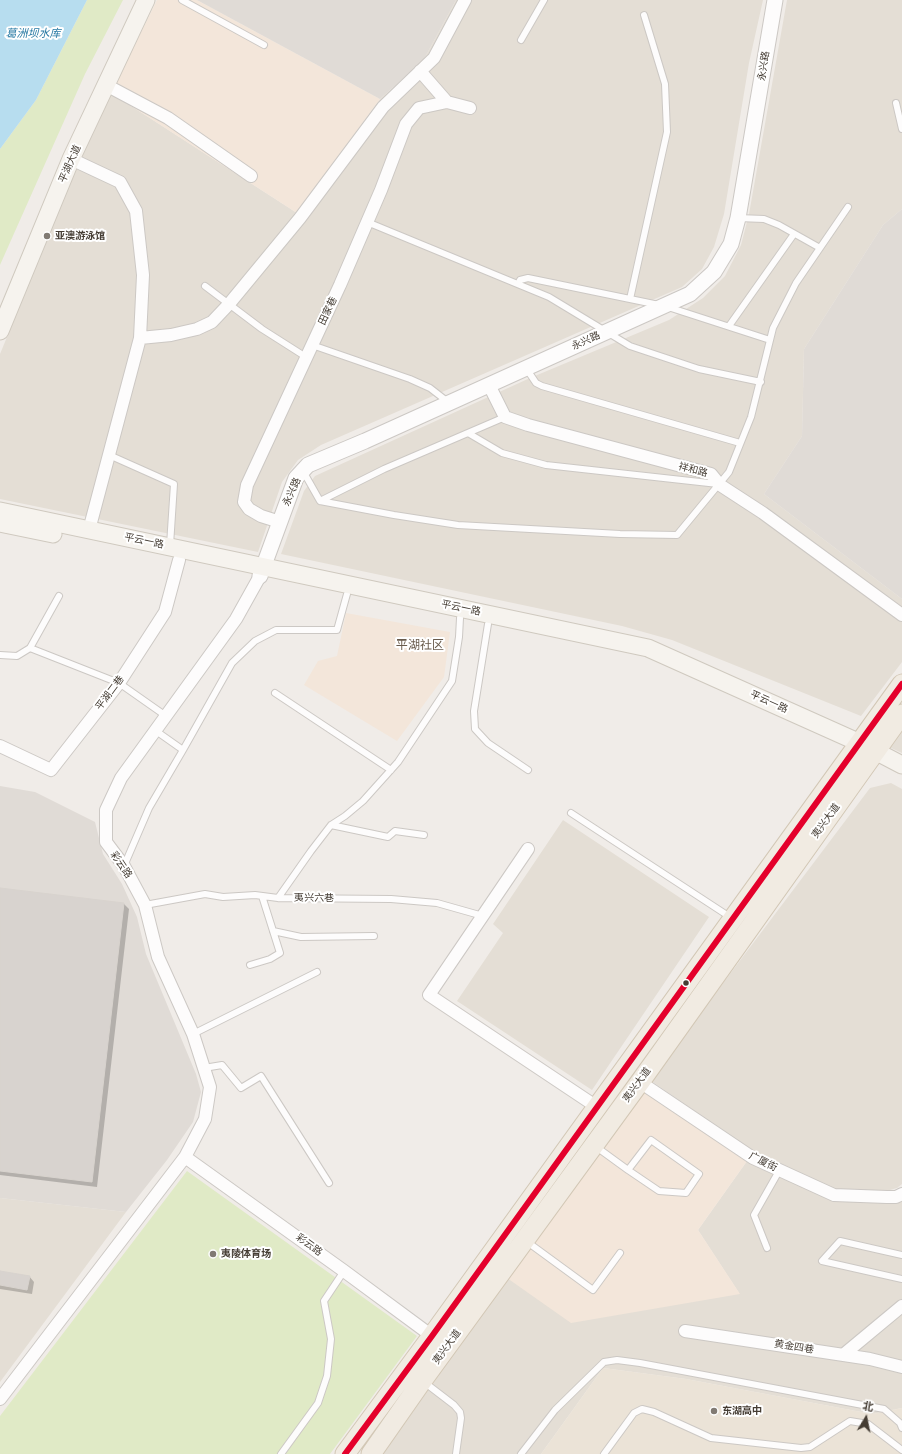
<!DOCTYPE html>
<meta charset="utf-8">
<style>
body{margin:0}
#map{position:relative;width:902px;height:1454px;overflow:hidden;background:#f0ece8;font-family:"PT Sans Narrow","Noto Sans SC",sans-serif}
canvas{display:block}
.north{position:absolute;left:846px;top:1398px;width:40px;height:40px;-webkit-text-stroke:3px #fff;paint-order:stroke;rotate:10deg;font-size:11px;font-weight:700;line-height:16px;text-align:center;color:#453d34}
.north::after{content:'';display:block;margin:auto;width:14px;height:18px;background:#453d34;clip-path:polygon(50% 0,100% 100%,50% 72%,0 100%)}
</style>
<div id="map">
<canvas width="902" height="1454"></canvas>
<div class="north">北</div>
</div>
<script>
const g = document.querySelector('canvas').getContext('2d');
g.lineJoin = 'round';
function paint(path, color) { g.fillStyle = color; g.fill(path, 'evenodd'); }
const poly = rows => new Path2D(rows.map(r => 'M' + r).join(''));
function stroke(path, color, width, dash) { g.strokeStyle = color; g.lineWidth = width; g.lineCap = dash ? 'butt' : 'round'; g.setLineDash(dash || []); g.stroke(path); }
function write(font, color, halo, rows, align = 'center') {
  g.font = font + ' "PT Sans Narrow","Noto Sans SC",sans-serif'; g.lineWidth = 4; g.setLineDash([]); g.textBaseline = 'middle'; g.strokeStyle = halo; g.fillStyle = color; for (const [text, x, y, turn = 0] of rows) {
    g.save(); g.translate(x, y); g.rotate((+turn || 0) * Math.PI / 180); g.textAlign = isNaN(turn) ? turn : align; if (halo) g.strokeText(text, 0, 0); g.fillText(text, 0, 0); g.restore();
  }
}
const residential = poly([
 [456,0,763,0,749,63,724,214,714,247,702,269,682,287,321,445,298,460,282,482,258,552,0,499,0,354,82,155,111,93,297,213,380,99,423,61],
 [787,0,902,0,902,209,883,225,804,349,802,436,764,494,902,599,902,662,861,716,672,640,622,626,281,554,304,491,315,476,530,378,669,320,703,298,725,276,741,245,749,214],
 [902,731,902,753,889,747],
 [891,783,902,789,902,1184,897,1188,883,1192,833,1189,756,1154,650,1080,870,788],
 [563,820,709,917,592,1090,457,1001,503,933,493,924],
 [747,1161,772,1174,836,1201,899,1203,902,1201,902,1408,872,1414,686,1379,603,1368,541,1454,383,1454,507,1278,739,1293,698,1230],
 [0,1198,126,1212,0,1382]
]);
const commercial = poly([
 [157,0,197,0,380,99,297,213,111,93],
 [346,613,450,632,444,677,397,741,304,685,318,661,337,656],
 [644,1092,747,1161,698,1230,740,1294,571,1323,507,1278]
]);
const industrial = poly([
 [197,0,456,0,423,61,380,99],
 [902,209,902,599,764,494,802,436,804,349,883,225],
 [0,786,35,792,95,822,103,854,122,884,137,917,146,954,196,1074,201,1092,193,1122,167,1160,126,1212,0,1198]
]);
const education = poly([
 [603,1368,686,1379,872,1414,902,1408,902,1454,541,1454]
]);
const green = poly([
 [87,0,123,0,85,74,0,265,0,149,36,100],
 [187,1171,417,1336,330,1454,0,1454,0,1416]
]);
const water = poly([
 [0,0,87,0,36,100,0,149]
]);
const shadow = poly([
 [0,889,124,904,129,909,97,1187,0,1175],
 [0,1272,29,1276,34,1282,32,1294,0,1289]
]);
const building = poly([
 [0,888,124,903,92,1182,0,1171,0,888],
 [0,1271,30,1276,27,1290,0,1285,0,1271]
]);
const service = poly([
 [182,0,264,45],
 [644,15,665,84,667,132,630,299,659,305],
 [521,40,544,0],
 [896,103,902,129],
 [738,218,764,219,779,225,820,248],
 [367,222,549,297,630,346,699,369,761,382],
 [518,284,520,280,528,278,630,299],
 [205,286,262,329,306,357],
 [668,307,770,340],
 [729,326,794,234],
 [312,345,410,379,430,388,448,402],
 [526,368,536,383,542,386,740,443],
 [468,433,502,453,546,465,718,484],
 [109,455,174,484,170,545],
 [303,471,320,501,394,515,458,525,620,534,677,535,729,472,751,417,773,328,796,283,848,207],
 [320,501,384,469,505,417],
 [488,624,474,711,475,729,488,743,528,770],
 [30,648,119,683,166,716],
 [0,655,17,656,30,648,59,596],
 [275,693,391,770],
 [156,731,183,750],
 [571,813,730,917],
 [331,825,388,837,395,831,424,835],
 [124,866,149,808,183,750,232,663,255,641,276,630,337,630,347,594],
 [278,898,311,851,331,825,345,816,363,801,398,762,452,681,459,637,460,618],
 [145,905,205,894,223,897,255,895,278,898,391,899,437,903,483,916],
 [273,931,301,937,374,936],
 [250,965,270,959,280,953,262,896],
 [193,1034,317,972],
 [204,1068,222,1065,241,1088,261,1076,329,1183],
 [595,1146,628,1170,659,1191,686,1193,699,1174,651,1140,628,1170],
 [526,1241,593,1290,620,1253],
 [767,1248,754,1215,779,1171],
 [902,1255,840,1241,822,1261,902,1279],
 [424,1382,454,1405,460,1412,461,1418,456,1454],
 [281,1454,318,1403,327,1376,331,1339,324,1301,344,1271],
 [521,1454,555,1410,604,1362,617,1360,640,1363,884,1409,900,1423,902,1428],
 [604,1454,634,1413,642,1409,654,1412,711,1438,801,1448,810,1447,850,1421,868,1424,902,1450]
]);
const minor = poly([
 [420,71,447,102,470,108],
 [106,85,168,118,251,176],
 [71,159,120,182,136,211,143,275,140,338,89,530],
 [140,338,171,335,197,329,212,322,229,304,300,218,383,107,434,58,465,0],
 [489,385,505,417,528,425,711,474,720,485,763,513,902,615],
 [280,522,261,516,249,509,244,502,247,485,340,285,381,190,406,124,419,108,447,102],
 [0,746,51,770,119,683,165,612,179,560],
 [528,849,429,995,597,1107],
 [640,1082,753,1158,834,1195,887,1197,896,1197,902,1194],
 [185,1157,344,1271,432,1336],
 [685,1331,870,1359,902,1367],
 [843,1355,902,1306],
 [0,1399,185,1157,205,1119,210,1087,193,1034,158,957,145,905,124,866,106,842,106,810,121,778,236,619,260,576]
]);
const tertiary = poly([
 [260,576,296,478,308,465,365,441,690,294,714,272,731,244,738,218,775,0]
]);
const secondary = poly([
 [0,331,71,159,146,0],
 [0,511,648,648,860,743,902,765],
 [0,523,53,534]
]);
const primary = poly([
 [345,1454,432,1336,902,684],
 [371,1454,422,1381,640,1082,902,714]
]);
const bus1 = poly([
 [345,1454,432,1336,902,684]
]);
const markers = [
 [47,236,4,"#817a73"],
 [686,983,3.5,"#453d34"],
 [213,1254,4,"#817a73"],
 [714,1411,4,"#817a73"]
];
const streetNames = [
 ["永兴路",764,66,-81],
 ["平湖大道",70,164,-66],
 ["田家巷",328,311,-65],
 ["永兴路",586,341,-24],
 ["祥和路",693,470,15],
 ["永兴路",292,492,-66],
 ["平云一路",144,541,12],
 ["平云一路",461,608,12],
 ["平湖二巷",110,693,-53],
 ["平云一路",769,702,24],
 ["夷兴大道",826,821,-54],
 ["彩云路",121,865,56],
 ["夷兴六巷",314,898],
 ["夷兴大道",637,1085,-54],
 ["广厦街",763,1162,27],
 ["彩云路",309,1245,36],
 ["夷兴大道",447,1347,-54],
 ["黄金四巷",794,1347,9]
];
const poiNames = [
 ["亚澳游泳馆",55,236],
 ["夷陵体育场",221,1254],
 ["东湖高中",722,1411]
];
const waterNames = [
 ["葛洲坝水库",33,34]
];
const quarterNames = [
 ["平湖社区",420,646]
];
paint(residential, '#e4ded5');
paint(commercial, '#f3e6da');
paint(industrial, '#e0dbd6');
paint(education, '#ebe3d7');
paint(green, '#e0eac6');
paint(water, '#b7ddef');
paint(shadow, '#0003');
paint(building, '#d8d3cf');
stroke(building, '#d8d3ce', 1);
stroke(service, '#ccc8c4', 8);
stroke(minor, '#ccc8c4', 14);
stroke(tertiary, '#ccc8c4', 17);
stroke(secondary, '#cfc9bf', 19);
stroke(primary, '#d2c7b5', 21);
stroke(service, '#fdfcfc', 6);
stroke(minor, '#fdfcfc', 12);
stroke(tertiary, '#fdfcfc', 15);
stroke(secondary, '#f6f3ee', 17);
stroke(primary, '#f1ebe2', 19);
stroke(bus1, '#e4002b', 6);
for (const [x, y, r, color] of markers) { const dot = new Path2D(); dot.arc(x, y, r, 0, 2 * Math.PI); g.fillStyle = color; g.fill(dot); stroke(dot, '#fff', 1.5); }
write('10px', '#453d34', '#fff', streetNames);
write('bold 10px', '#453d34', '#fff', poiNames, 'left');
write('italic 11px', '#287aa4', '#fff', waterNames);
write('12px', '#685a4b', '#fff', quarterNames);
</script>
